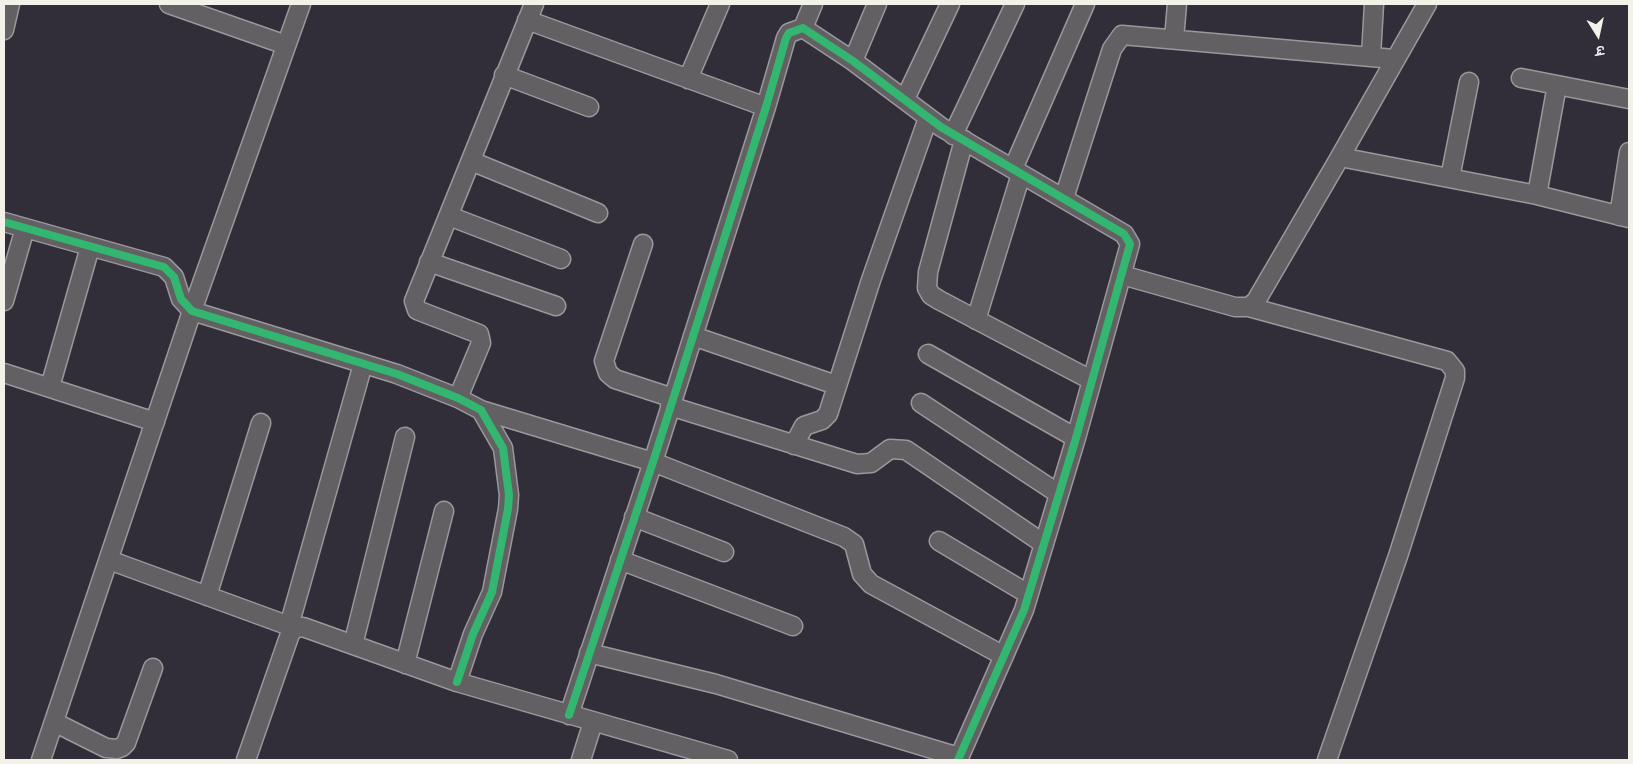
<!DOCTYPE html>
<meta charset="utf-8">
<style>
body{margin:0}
#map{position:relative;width:1633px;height:764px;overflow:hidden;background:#312e39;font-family:Kalam,"Playpen Sans Deva",sans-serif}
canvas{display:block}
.frame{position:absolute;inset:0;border:5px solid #f4f1e8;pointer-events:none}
.north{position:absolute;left:1573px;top:10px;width:50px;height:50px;-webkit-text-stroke:4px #2f2a3d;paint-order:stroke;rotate:170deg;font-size:14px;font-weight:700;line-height:20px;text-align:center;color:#f4f1e8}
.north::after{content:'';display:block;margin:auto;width:18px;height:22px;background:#f4f1e8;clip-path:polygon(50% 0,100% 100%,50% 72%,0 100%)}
</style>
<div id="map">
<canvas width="1633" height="764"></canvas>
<div class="frame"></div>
<div class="north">उ</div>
</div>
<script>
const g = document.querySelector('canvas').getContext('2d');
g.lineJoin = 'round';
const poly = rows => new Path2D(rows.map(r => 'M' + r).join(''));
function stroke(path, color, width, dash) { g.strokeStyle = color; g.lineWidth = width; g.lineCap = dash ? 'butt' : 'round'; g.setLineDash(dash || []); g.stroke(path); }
const minor = poly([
 [169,4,286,45],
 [527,20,766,107],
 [803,28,813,4],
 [4,30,10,4],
 [1174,39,1177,4],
 [1371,56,1374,4],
 [853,61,877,4],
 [504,75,589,107],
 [1521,78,1629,99],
 [688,79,720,4],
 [905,99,950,4],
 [953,135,1015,4],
 [964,140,928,272,927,288,931,295,939,300,1091,380],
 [1340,157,1427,4],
 [471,161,598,213],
 [1013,169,1085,4],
 [1450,178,1469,82],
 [1537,195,1557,85],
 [1064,198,1112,49,1122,35,1394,59],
 [449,216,561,259],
 [1619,216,1629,152],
 [4,222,164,267,174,277,181,299,192,311,397,374,458,398,481,410,503,448,509,495,508,509,492,592,473,634,457,682],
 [643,244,604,361,608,373,615,379,673,398],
 [429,262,556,306],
 [1122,275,1235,307,1249,307,1256,301,1340,157,1537,195,1629,218],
 [4,301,25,228],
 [1249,307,1447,361,1455,371,1455,378,1398,556,1327,760],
 [976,320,1021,174],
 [693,336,836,385],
 [928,354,1076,438],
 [4,373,155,422],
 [50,387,90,247],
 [458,398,481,343,479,334,422,312,417,310,414,301,534,4],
 [921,403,1059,494],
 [670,406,857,464,871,463,890,449,906,450,1044,544],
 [481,410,653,462,844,537,854,544,862,574,871,584,1004,656],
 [794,445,804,426,822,420,828,414,871,280,928,118],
 [634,517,724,552],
 [939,541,1028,594],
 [109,560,295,628],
 [620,560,793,626],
 [207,596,261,423],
 [289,626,363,364],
 [353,645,405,437],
 [589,653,716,684,959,757],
 [405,664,444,511],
 [569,715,653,462,766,107,786,38,789,33,803,28,853,61,941,127,1124,234,1130,244,1076,438,1024,610,958,760],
 [54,722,106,748,117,749,122,747,126,743,153,668],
 [41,760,192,311,301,4],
 [246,760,290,634,295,628,303,627,457,682,728,760],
 [581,760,593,722]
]);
const cycleway = poly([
 [4,222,164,267,174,277,181,299,192,311,397,374,458,398,481,410,503,448,509,495,508,509,492,592,473,634,457,682],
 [569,715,653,462,766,107,786,38,789,33,803,28,853,61,941,127,1124,234,1130,244,1076,438,1024,610,958,760]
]);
stroke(minor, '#9a989b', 21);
stroke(minor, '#626063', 18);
stroke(cycleway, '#33b770', 8);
</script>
